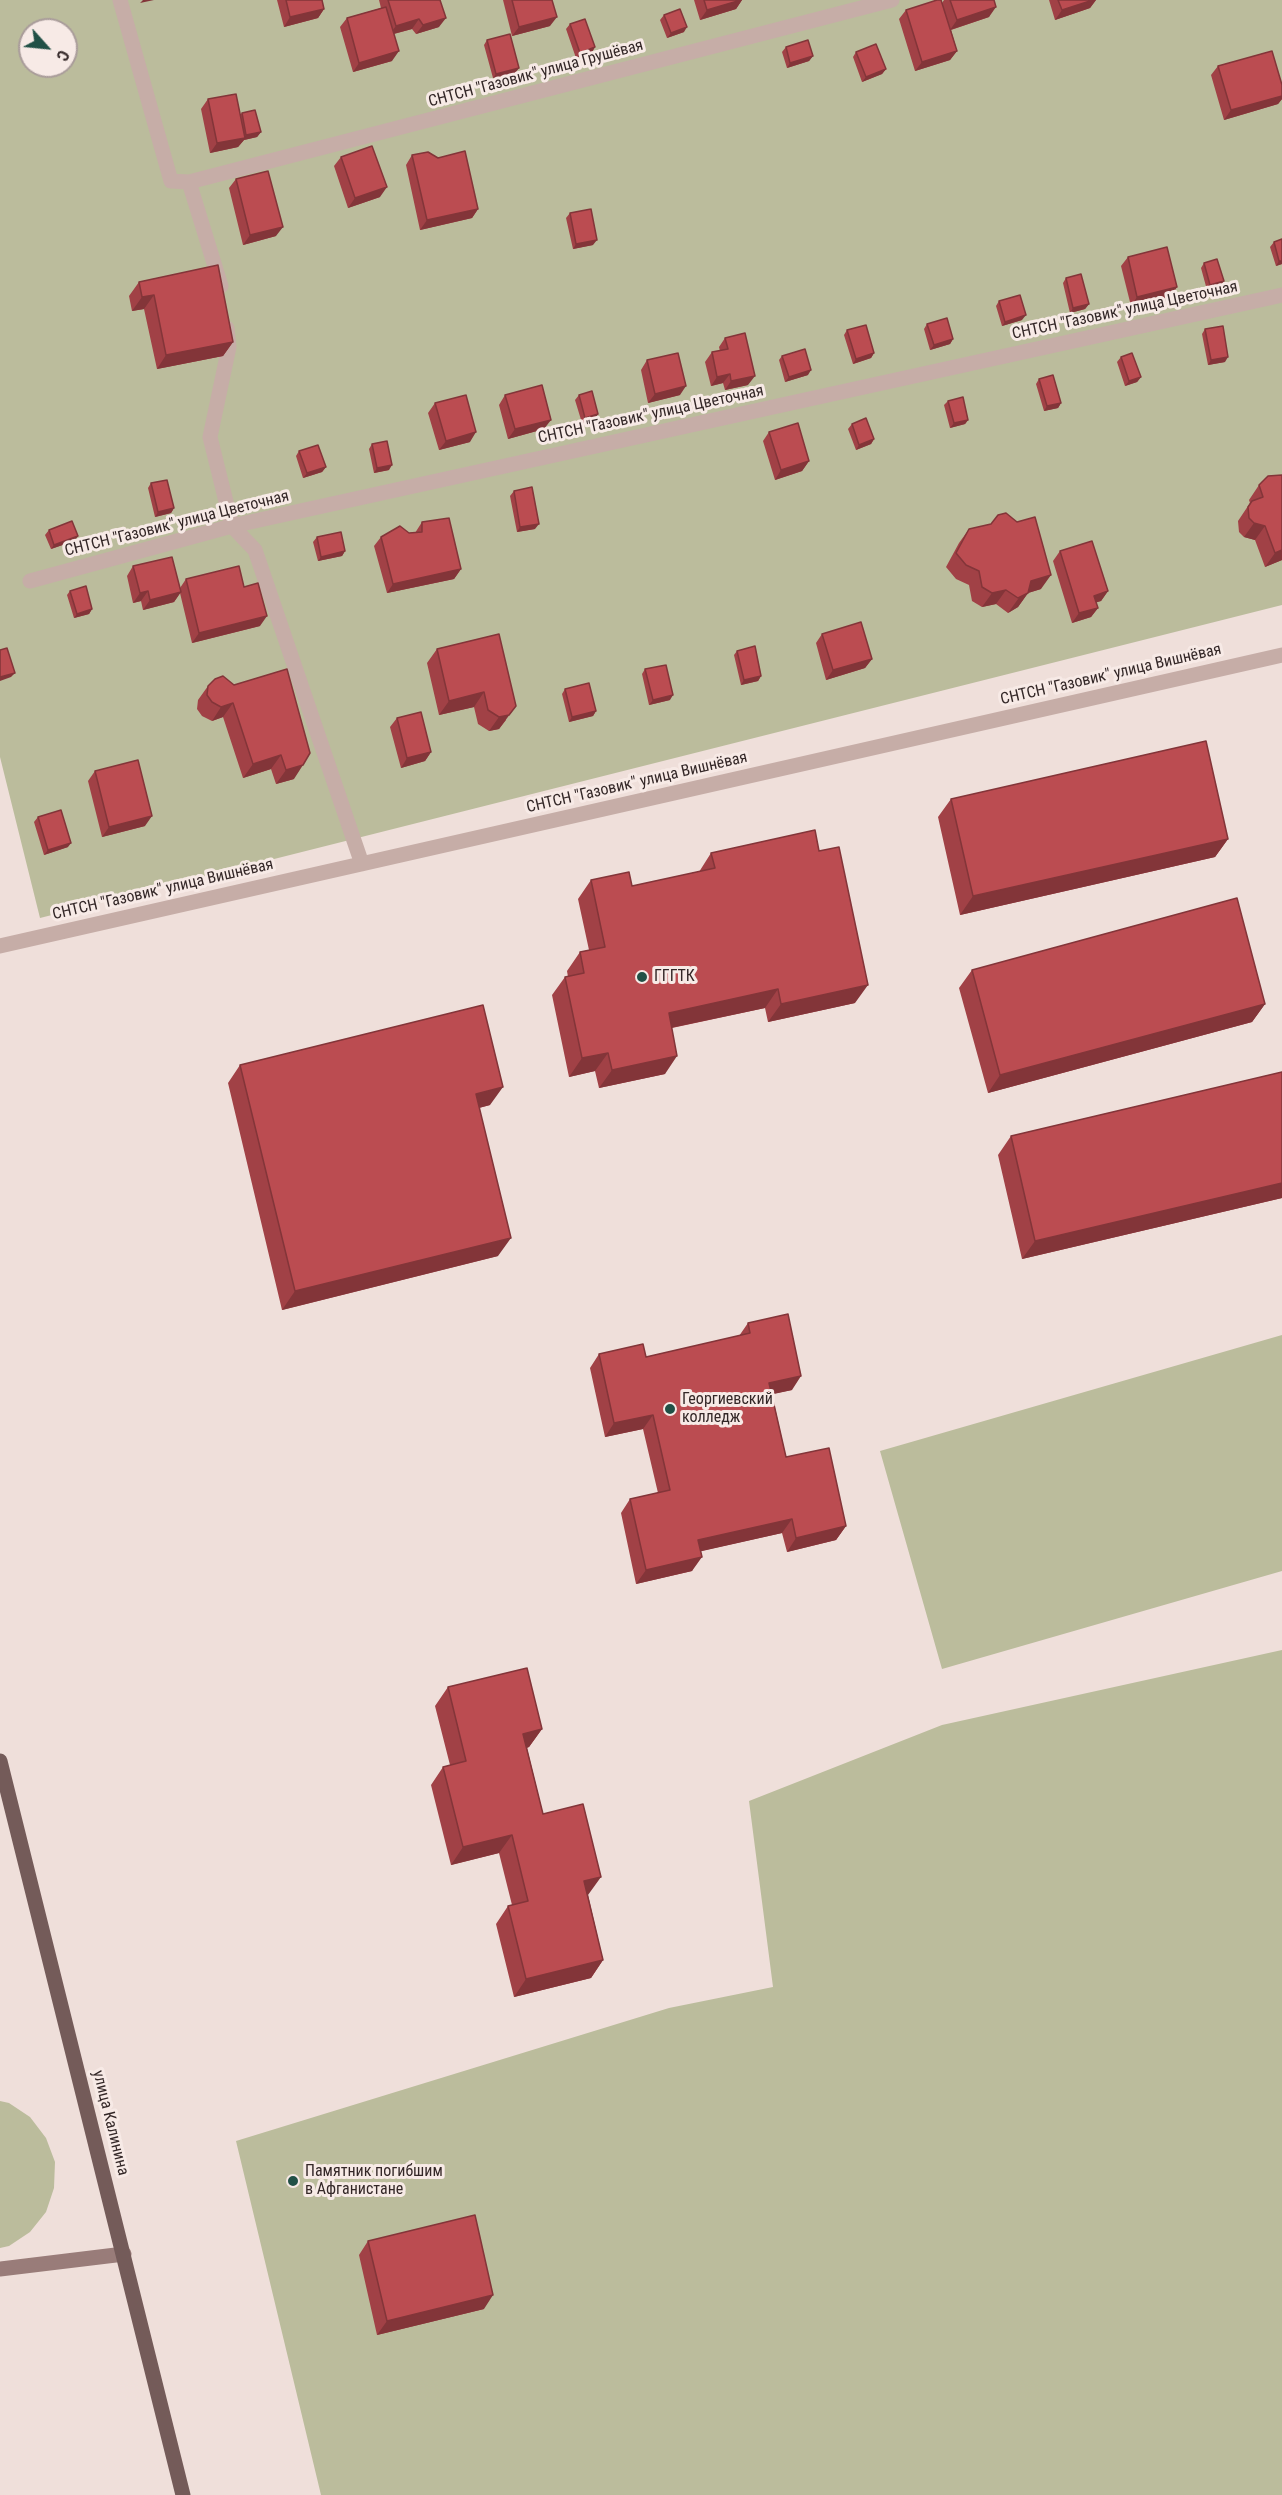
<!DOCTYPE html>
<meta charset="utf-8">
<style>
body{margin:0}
#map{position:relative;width:1282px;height:2495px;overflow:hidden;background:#efdfda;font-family:"Roboto Condensed",sans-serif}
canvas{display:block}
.north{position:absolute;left:18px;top:18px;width:60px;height:60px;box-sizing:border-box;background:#f7eae6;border:2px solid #a99c9a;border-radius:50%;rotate:117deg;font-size:16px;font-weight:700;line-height:24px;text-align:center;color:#332727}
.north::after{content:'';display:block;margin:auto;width:21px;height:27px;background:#215046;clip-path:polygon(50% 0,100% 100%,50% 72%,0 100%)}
</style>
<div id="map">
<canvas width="1282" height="2495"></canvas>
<div class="north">С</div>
</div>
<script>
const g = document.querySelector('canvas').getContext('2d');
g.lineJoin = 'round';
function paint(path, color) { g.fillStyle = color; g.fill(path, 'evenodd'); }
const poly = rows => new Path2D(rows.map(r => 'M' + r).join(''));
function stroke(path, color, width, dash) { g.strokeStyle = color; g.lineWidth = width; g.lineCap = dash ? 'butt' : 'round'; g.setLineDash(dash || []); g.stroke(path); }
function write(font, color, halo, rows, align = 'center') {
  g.font = font + ' "Roboto Condensed",sans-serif'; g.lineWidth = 6; g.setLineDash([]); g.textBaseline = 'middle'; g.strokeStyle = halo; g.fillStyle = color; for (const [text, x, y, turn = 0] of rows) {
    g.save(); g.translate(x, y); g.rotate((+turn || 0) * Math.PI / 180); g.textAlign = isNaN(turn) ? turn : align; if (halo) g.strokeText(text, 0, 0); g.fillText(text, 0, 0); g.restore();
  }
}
const green = poly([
 [0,0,1282,0,1282,605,40,918,0,757],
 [30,30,66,30,66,66,30,66],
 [1282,1335,1282,1571,942,1669,880,1451],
 [1282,1650,1282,2495,321,2495,236,2141,669,2008,773,1987,749,1801,942,1725],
 [0,2101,9,2103,30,2117,46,2138,55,2162,54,2188,46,2212,30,2232,9,2246,0,2248]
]);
const street = poly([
 [120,0,171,181,189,182,221,286],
 [189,182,892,0],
 [227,328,229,347,210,437,232,526,255,550,362,864],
 [30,581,232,526,1282,295],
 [0,946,1282,655]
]);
const secondary = poly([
 [0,2269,124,2254]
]);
const primary = poly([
 [0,1761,183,2495]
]);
const wall = poly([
 [277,0,322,0,324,9,318,18,284,27],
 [379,0,440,0,439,27,416,34,412,29,394,34,392,61,353,72,340,27,347,18,381,8],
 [503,0,552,0,550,26,512,36],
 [694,0,742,0,736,9,700,20],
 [944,0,994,0,989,17,951,30,957,51,950,60,915,71,899,19,906,10,942,3],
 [1049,0,1096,0,1090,8,1055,20],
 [664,15,684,32,667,38,660,20],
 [570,24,595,47,592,52,576,58,566,29],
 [487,40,519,68,515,73,493,78,484,45],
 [786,47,813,56,809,61,787,68,782,52],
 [856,52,886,69,882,74,862,82,853,57],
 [1218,66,1282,96,1282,99,1278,104,1224,120,1211,75],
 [208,99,240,115,242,113,261,132,257,137,244,140,238,147,210,153,201,109],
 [412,155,478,209,472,218,420,230,406,165],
 [341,157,380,197,348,208,334,166],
 [236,179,276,236,243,245,229,188],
 [570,213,593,245,573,249,566,218],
 [1282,239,1282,264,1276,266,1270,247,1274,242],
 [1128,257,1177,287,1170,297,1131,306,1121,266],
 [1204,263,1224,281,1220,286,1207,290,1201,268],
 [1066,278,1089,304,1085,309,1070,313,1063,283],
 [139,282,233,342,223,356,157,369,144,309,132,311,129,296],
 [999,301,1022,320,1002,326,996,306],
 [927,324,953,339,950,344,930,350,924,329],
 [1205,329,1225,362,1208,365,1202,334],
 [847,330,874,353,871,358,853,364,844,335],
 [725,338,748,385,725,390,723,383,711,386,705,362,712,352,720,351,719,347],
 [782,356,808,375,785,382,779,360],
 [1121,357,1141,377,1137,382,1125,386,1117,362],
 [647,360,680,395,648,403,641,370],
 [1039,379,1061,403,1058,408,1044,411,1036,384],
 [505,395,544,429,508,439,499,405],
 [579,395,598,414,595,419,582,423,575,400],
 [948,401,968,420,965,424,950,428,944,405],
 [435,403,470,442,439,450,428,413],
 [852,424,874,439,871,444,856,450,848,429],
 [769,432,809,461,802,471,775,480,763,441],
 [372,444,389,470,374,473,369,449],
 [299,451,326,467,322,472,303,478,296,456],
 [1268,476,1282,560,1265,567,1255,540,1244,537,1239,532,1238,521,1250,503,1249,500,1259,485],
 [151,483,174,508,171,513,155,517,148,488],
 [514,491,535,529,517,532,510,496],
 [422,522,461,569,454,579,387,593,374,546,381,537,415,533],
 [969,529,1041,589,1028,593,1018,607,1008,613,996,604,982,607,972,601,969,585,956,579,946,567,959,543],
 [49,530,78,536,74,541,51,549,45,535],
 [317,537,345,551,342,556,318,561,313,542],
 [1060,551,1108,591,1101,601,1096,602,1098,608,1091,617,1072,623,1053,561],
 [133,566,180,588,186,579,244,587,260,626,192,643,180,593,174,602,143,610,141,601,133,603,127,576],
 [70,591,92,609,89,614,74,618,67,595],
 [499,634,506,720,499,729,489,731,478,724,474,707,439,715,427,663,437,649],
 [822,634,872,659,865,668,826,680,816,643],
 [737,651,761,676,758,681,741,685,734,655],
 [287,669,294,779,276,784,271,769,243,778,223,717,212,721,202,716,197,709,198,700,208,686,234,685],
 [645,669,670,700,649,705,642,674],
 [565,689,596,711,593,716,569,722,562,694],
 [397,718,431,752,425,761,401,768,390,727],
 [95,771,145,826,102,837,88,781],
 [951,799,1228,839,1215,857,960,915,938,817],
 [38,817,68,847,44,855,34,822],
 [711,853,855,1003,768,1022,765,1008,672,1028,665,1074,599,1088,595,1071,569,1077,552,995,565,977,568,977,567,971,580,952,589,950,578,899,591,880,632,886,699,872],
 [972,970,1265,1004,1252,1022,988,1093,959,988],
 [240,1065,490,1105,479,1108,498,1256,282,1310,228,1083],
 [1282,1072,1282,1198,1022,1259,998,1155,1011,1136],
 [748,1323,792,1390,772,1394,786,1457,846,1526,836,1540,787,1552,782,1533,701,1551,692,1571,636,1584,621,1513,630,1499,658,1493,643,1429,605,1437,590,1368,599,1354,646,1357,739,1336],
 [448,1687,542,1729,529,1747,527,1748,543,1814,588,1895,603,1960,591,1978,514,1997,496,1924,508,1906,512,1905,499,1853,451,1865,431,1785,443,1767,450,1765,435,1706],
 [368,2241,484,2309,377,2335,359,2255]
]);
const shadedWall = poly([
 [143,0,154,0,140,3],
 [742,0,736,9,700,20,707,10],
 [1093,0,1096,0,1090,8,1055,20,1062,10],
 [996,7,989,17,950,30,957,20],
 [324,9,318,18,284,27,290,17],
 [557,17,550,26,512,36,519,27],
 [446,18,439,27,416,34,423,25],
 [419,19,412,29,389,35,396,26],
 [687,27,684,32,667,38,671,33],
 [595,47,592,52,576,58,580,53],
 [399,51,392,61,353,72,359,63],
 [957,51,950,60,915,71,922,62],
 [813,56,809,61,787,68,790,63],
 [519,68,515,73,493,78,496,74],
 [886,69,882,74,862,82,866,77],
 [1282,96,1282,99,1278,104,1224,120,1231,110],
 [261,132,257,137,244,140,238,147,210,153,217,143,244,138,246,135],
 [387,187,380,197,348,208,355,198],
 [478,209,472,218,420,230,427,220],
 [283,227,276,236,243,245,250,235],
 [597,240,593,245,573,249,576,244],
 [1279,261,1282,261,1282,264,1276,266],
 [1224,281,1220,286,1207,290,1210,285],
 [1177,287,1170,297,1131,306,1137,297],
 [154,295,144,309,132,311,142,297],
 [1089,304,1085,309,1070,313,1073,308],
 [1026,315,1022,320,1002,326,1005,322],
 [953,339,950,344,930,350,934,345],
 [233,342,223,356,157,369,166,355],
 [874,353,871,358,853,364,856,359],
 [1228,357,1225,362,1208,365,1211,360],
 [811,370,808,375,785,382,789,377],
 [730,374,723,383,711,386,717,377],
 [755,376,748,385,725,390,731,381],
 [1141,377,1137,382,1125,386,1129,381],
 [686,386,680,395,648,403,655,394],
 [1061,403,1058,408,1044,411,1047,406],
 [598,414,595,419,582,423,585,418],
 [551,420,544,429,508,439,515,429],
 [968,420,965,424,950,428,954,423],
 [476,432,470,442,439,450,446,441],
 [874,439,871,444,856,450,859,445],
 [809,461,802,471,775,480,781,470],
 [392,465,389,470,374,473,377,468],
 [326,467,322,472,303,478,307,473],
 [174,508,171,513,155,517,158,512],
 [1254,523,1265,526,1255,540,1244,537],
 [539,524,535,529,517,532,520,527],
 [78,536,74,541,51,549,54,545],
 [1282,550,1282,560,1265,567,1275,553],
 [345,551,342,556,318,561,321,557],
 [461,569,454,579,387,593,393,584],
 [1051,575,1041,589,1028,593,1018,607,1008,613,1031,581],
 [1006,590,996,604,982,607,992,593],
 [148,591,141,601,133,603,140,593],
 [1108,591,1101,601,1088,605,1094,596],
 [181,592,174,602,143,610,150,600],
 [1098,608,1091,617,1072,623,1079,613],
 [92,609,89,614,74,618,77,614],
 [267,616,260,626,192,643,199,633],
 [872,659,865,668,826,680,833,670],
 [15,673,11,677,0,681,0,677],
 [761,676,758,681,741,685,744,680],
 [484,692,474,707,439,715,449,701],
 [673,695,670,700,649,705,653,700],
 [233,703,223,717,212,721,221,707],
 [516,706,499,729,489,731,499,717],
 [596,711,593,716,569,722,572,717],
 [431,752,425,761,401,768,407,758],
 [281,755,271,769,243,778,253,764],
 [303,765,294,779,276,784,286,770],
 [152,816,145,826,102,837,109,827],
 [1228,839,1215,857,960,915,973,896],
 [71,843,68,847,44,855,48,850],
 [868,985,855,1003,768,1022,781,1004],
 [778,989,765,1008,656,1031,669,1013],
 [1265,1004,1252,1022,988,1093,1000,1075],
 [608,1053,595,1071,569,1077,582,1058],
 [677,1056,665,1074,599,1088,612,1070],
 [503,1087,490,1105,463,1112,476,1094],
 [1282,1183,1282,1198,1022,1259,1035,1241],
 [511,1238,498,1256,282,1310,295,1291],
 [801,1376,792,1390,760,1397,769,1383],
 [653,1415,643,1429,605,1437,614,1423],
 [792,1519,782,1533,689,1554,698,1540],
 [846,1526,836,1540,787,1552,796,1538],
 [702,1557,692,1571,636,1584,646,1570],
 [542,1729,529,1747,510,1752,523,1734],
 [512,1835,499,1853,451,1865,463,1847],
 [601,1877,588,1895,572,1899,584,1881],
 [603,1960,591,1978,514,1997,526,1979],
 [493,2295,484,2309,377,2335,387,2321]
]);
const building = poly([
 [286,0,322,0,324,9,290,17,286,0],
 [388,0,440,0,446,18,423,25,419,19,396,26,388,0],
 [512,0,552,0,557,17,519,27,512,0],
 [704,0,741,0,707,10,704,0],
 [937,0,941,0,957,51,922,62,906,10,937,0],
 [950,0,994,0,996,7,957,20,950,0],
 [1058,0,1093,0,1062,10,1058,0],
 [386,7,399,51,359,63,347,18,386,7],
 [680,9,687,27,671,33,664,15,680,9],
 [585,19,595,47,580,53,570,24,585,19],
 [510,34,519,68,496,74,487,40,510,34],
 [808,40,813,56,790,63,786,47,808,40],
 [876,44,886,69,866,77,856,52,876,44],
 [1272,51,1282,85,1282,96,1231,110,1218,66,1272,51],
 [236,94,245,138,217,143,208,99,236,94],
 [255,110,261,132,246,135,242,113,255,110],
 [372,146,387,187,355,198,341,157,372,146],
 [465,151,478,209,427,220,412,155,428,152,438,158,465,151],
 [268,171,283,227,250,235,236,179,268,171],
 [591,209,597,240,576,244,570,213,591,209],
 [1282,239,1282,261,1279,261,1274,242,1282,239],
 [1167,247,1177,287,1137,297,1128,257,1167,247],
 [1217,259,1224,281,1210,285,1204,263,1217,259],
 [218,265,233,342,166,355,154,295,142,297,139,282,218,265],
 [1081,274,1089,304,1073,308,1066,278,1081,274],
 [1020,295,1026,315,1005,322,999,301,1020,295],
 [947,318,953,339,934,345,927,324,947,318],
 [866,325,874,353,856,359,847,330,866,325],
 [1223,326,1228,357,1211,360,1205,329,1223,326],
 [745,333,755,376,731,381,730,374,717,377,712,352,728,349,725,338,745,333],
 [805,349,811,370,789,377,782,356,805,349],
 [678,353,686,386,655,394,647,360,678,353],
 [1132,353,1141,377,1129,381,1121,357,1132,353],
 [1053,375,1061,403,1047,406,1039,379,1053,375],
 [542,385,551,420,515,429,505,395,542,385],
 [592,391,598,414,585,418,579,395,592,391],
 [466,395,476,432,446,441,435,403,466,395],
 [963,397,968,420,954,423,948,401,963,397],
 [866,418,874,439,859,445,852,424,866,418],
 [798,423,809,461,781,470,769,432,798,423],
 [387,441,392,465,377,468,372,444,387,441],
 [318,445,326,467,307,473,299,451,318,445],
 [1282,475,1282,550,1275,553,1265,526,1254,523,1249,518,1248,507,1252,501,1263,497,1259,485,1268,476,1282,475],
 [167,480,174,508,158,512,151,483,167,480],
 [532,487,539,524,520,527,514,491,532,487],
 [1006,513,1017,522,1035,517,1051,575,1031,581,1028,593,1018,598,1006,590,992,593,982,587,979,571,966,565,956,553,969,529,991,524,998,515,1006,513],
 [449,518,461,569,393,584,381,537,400,526,409,533,422,532,422,522,449,518],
 [72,521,78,536,54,545,49,530,72,521],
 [341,532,345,551,321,557,317,537,341,532],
 [1092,541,1108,591,1094,596,1098,608,1079,613,1060,551,1092,541],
 [172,557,181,592,150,600,148,591,140,593,133,566,172,557],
 [239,566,244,587,258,583,267,616,199,633,186,579,239,566],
 [86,586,92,609,77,614,70,591,86,586],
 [861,622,872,659,833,670,822,634,861,622],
 [499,634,516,706,509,715,499,717,488,710,484,692,449,701,437,649,499,634],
 [755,646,761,676,744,680,737,651,755,646],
 [7,648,15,673,0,677,0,650,7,648],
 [666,665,673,695,653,700,645,669,666,665],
 [287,669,310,753,303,765,286,770,281,755,253,764,233,703,221,707,212,702,207,695,208,686,215,679,223,676,234,685,287,669],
 [589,683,596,711,572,717,565,689,589,683],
 [421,712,431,752,407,758,397,718,421,712],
 [1206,741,1228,839,973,896,951,799,1206,741],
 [138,760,152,816,109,827,95,771,138,760],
 [61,810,71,843,48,850,38,817,61,810],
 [815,830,819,851,839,847,868,985,781,1004,778,989,669,1013,677,1056,612,1070,608,1053,582,1058,565,977,584,973,580,952,605,947,591,880,629,872,632,886,715,868,711,853,815,830],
 [1237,898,1265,1004,1000,1075,972,970,1237,898],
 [483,1005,503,1087,476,1094,511,1238,295,1291,240,1065,483,1005],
 [1282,1072,1282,1183,1035,1241,1011,1136,1282,1072],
 [788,1314,801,1376,769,1383,786,1457,829,1448,846,1526,796,1538,792,1519,698,1540,702,1557,646,1570,630,1499,670,1490,653,1415,614,1423,599,1354,643,1344,646,1357,750,1333,748,1323,788,1314],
 [527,1668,542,1729,523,1734,543,1814,583,1804,601,1877,584,1881,603,1960,526,1979,508,1906,528,1901,512,1835,463,1847,443,1767,466,1761,448,1687,527,1668],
 [475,2215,493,2295,387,2321,368,2241,475,2215]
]);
const markers = [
 [642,977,6,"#215046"],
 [670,1409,6,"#215046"],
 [293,2181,6,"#215046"]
];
const streetNames = [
 ["СНТСН \"Газовик\" улица Грушёвая",536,74,-15],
 ["СНТСН \"Газовик\" улица Цветочная",1125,311,-12],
 ["СНТСН \"Газовик\" улица Цветочная",651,415,-12],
 ["СНТСН \"Газовик\" улица Цветочная",177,524,-14],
 ["СНТСН \"Газовик\" улица Вишнёвая",1111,675,-13],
 ["СНТСН \"Газовик\" улица Вишнёвая",637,783,-13],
 ["СНТСН \"Газовик\" улица Вишнёвая",163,890,-13],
 ["улица Калинина",110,2123,76]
];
const poiNames = [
 ["ГГГТК",654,977],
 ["Георгиевский",682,1400],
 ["колледж",682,1418],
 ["Памятник погибшим",305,2172],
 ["в Афганистане",305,2190]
];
paint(green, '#bbbc9c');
stroke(street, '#c6ada7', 15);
stroke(secondary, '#997c79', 15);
stroke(primary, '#745b59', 15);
paint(wall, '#a14146');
paint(shadedWall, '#833539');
paint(building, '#bb4c51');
stroke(building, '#833539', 1.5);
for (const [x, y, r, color] of markers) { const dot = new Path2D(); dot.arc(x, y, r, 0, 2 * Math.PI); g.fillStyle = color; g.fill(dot); stroke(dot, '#f7eae6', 2); }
write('16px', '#332727', '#f7eae6', streetNames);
write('16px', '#332727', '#f7eae6', poiNames, 'left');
</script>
